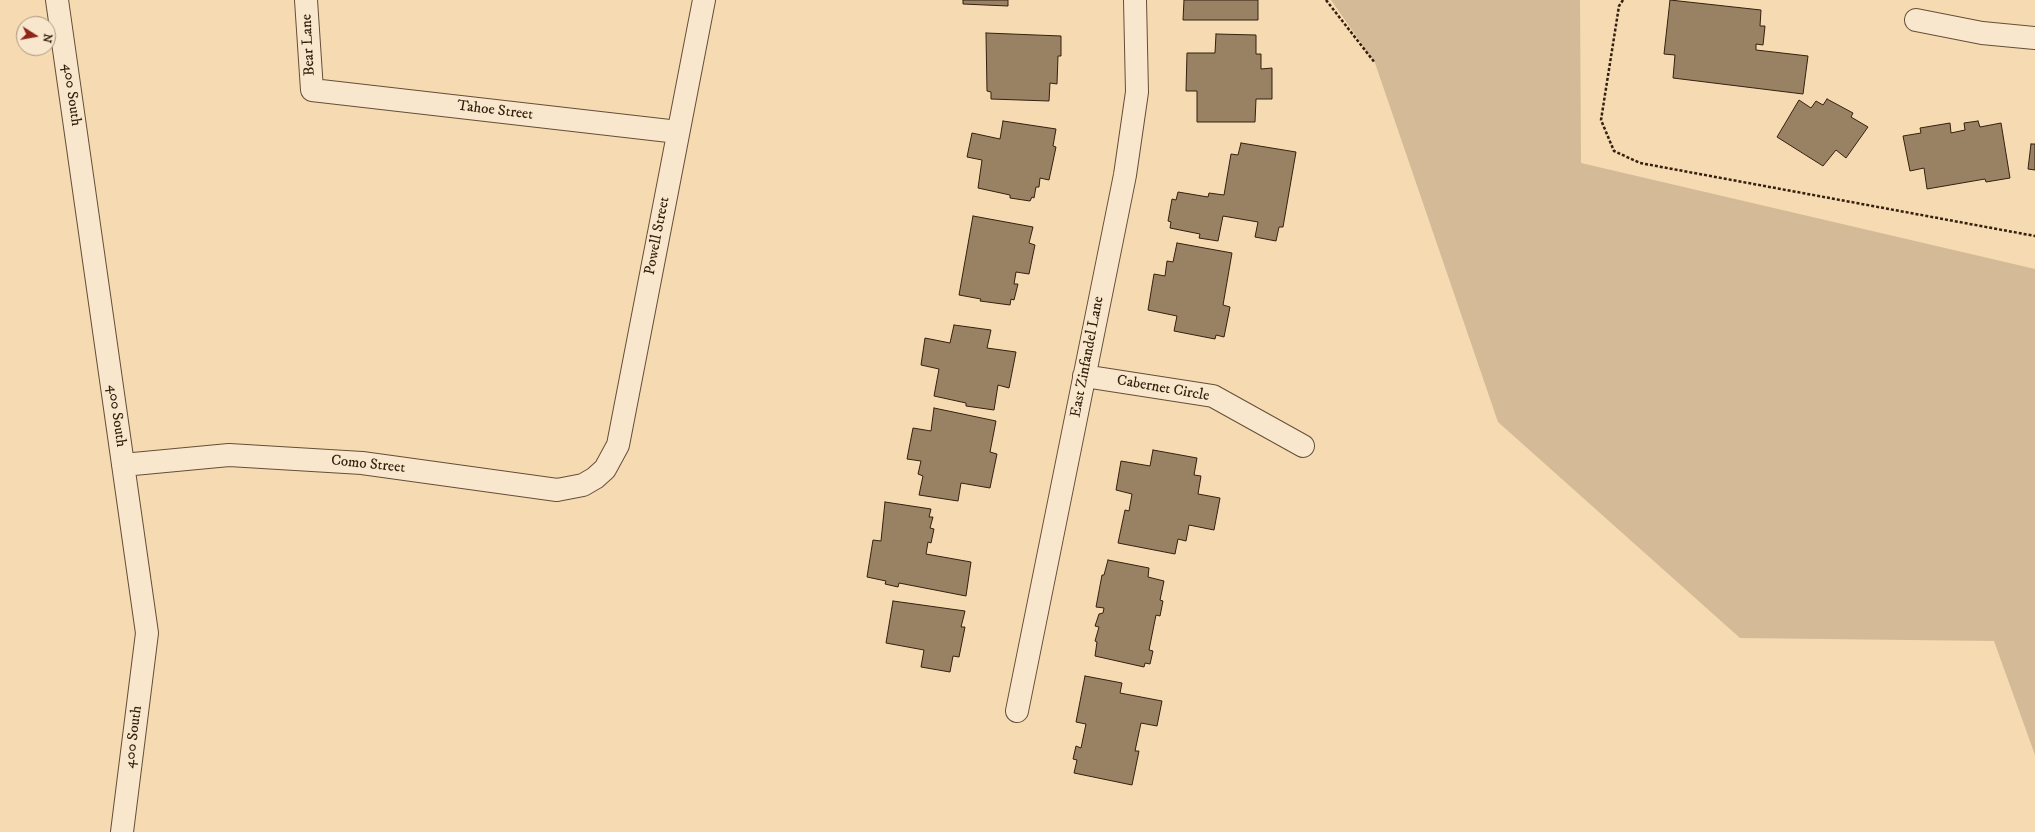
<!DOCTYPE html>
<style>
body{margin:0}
#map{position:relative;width:2035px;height:832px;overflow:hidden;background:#f5dab2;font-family:"IM FELL DW Pica",serif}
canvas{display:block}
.north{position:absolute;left:16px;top:16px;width:40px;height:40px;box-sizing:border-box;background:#f8e7cd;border:1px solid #aa9781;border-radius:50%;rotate:101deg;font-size:11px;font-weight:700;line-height:16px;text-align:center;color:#35200f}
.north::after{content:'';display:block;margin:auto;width:14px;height:18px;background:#8f2418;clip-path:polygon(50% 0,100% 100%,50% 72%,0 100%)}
</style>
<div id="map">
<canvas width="2035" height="832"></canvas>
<div class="north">N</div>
</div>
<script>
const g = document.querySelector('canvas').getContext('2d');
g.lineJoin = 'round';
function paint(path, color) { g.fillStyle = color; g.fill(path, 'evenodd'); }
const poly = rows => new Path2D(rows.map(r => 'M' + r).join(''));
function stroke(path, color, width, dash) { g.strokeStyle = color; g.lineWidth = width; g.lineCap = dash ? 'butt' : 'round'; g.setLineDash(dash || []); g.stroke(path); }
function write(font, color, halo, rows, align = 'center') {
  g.font = font + ' "IM FELL DW Pica",serif'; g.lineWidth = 4; g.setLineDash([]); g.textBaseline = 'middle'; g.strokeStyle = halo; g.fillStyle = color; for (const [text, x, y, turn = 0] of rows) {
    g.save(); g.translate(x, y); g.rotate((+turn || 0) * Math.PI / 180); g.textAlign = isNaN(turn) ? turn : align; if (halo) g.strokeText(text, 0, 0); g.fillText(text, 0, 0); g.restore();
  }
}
const green = poly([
 [1331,0,1580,0,1581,163,2035,269,2035,755,1994,641,1740,638,1498,422,1375,63]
]);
const building = poly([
 [963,0,1008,0,1008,6,963,4,963,0],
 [1184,0,1258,0,1258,20,1183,20,1184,0],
 [1670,0,1761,10,1760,26,1765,26,1763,45,1756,44,1756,50,1808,56,1803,94,1673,78,1675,55,1664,54,1670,0],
 [986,33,1061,36,1061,56,1058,56,1057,84,1050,83,1049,101,991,99,991,92,987,91,986,33],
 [1216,34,1256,35,1256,54,1261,54,1261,69,1272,68,1272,99,1256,99,1255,122,1197,122,1197,91,1186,91,1187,53,1215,53,1216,34],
 [1827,99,1853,113,1851,117,1868,127,1846,158,1836,150,1823,166,1777,137,1799,100,1811,108,1816,101,1823,105,1827,99],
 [1003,121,1056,129,1053,146,1056,147,1049,180,1040,178,1039,187,1036,187,1034,198,1032,197,1030,201,1010,198,1010,195,978,188,982,160,967,157,972,133,1000,139,1003,121],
 [1978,121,1980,127,2001,123,2010,178,1986,182,1985,179,1927,189,1924,168,1910,171,1903,136,1921,133,1920,128,1950,123,1951,133,1965,130,1964,123,1978,121],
 [1241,143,1296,152,1283,227,1279,227,1276,241,1255,237,1258,222,1223,216,1218,241,1199,238,1200,234,1170,228,1171,222,1168,221,1172,199,1176,200,1178,192,1208,197,1209,193,1224,195,1231,154,1238,155,1241,143],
 [2031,144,2035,144,2035,170,2028,169,2031,144],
 [973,216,1033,227,1029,243,1035,245,1029,274,1016,272,1014,284,1018,284,1014,300,1011,299,1010,305,980,301,981,299,959,295,973,216],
 [1177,243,1232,253,1223,305,1230,307,1224,337,1216,335,1215,339,1174,331,1177,316,1148,310,1154,274,1165,276,1167,261,1173,262,1177,243],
 [954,325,991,330,987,348,1016,352,1009,388,998,385,994,410,966,406,966,403,934,396,939,369,921,365,925,338,950,343,954,325],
 [934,408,996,421,990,452,997,454,990,488,961,483,958,501,919,495,923,476,918,474,921,461,907,459,913,428,931,431,934,408],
 [1153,450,1197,458,1194,475,1201,476,1198,494,1220,498,1214,530,1189,525,1186,541,1178,539,1175,554,1118,543,1125,510,1129,511,1132,494,1116,490,1121,461,1150,466,1153,450],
 [885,502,931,509,929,517,933,517,930,528,934,529,931,543,928,542,926,554,971,562,966,596,899,583,898,587,885,584,886,581,867,577,873,540,881,541,885,502],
 [1108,560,1149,568,1148,577,1164,581,1160,600,1163,601,1160,616,1156,615,1149,650,1153,651,1150,664,1145,663,1144,667,1095,656,1097,642,1095,641,1099,627,1095,626,1099,614,1103,613,1104,608,1096,607,1102,575,1104,575,1108,560],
 [893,601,965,611,961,627,965,627,959,657,953,656,950,672,921,667,924,650,886,643,893,601],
 [1085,676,1122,683,1120,693,1162,701,1157,726,1141,723,1135,751,1139,751,1132,785,1074,773,1077,760,1073,759,1076,746,1081,748,1086,724,1076,722,1085,676]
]);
const path = poly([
 [1326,0,1375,63],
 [1623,0,1619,6,1601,120,1614,151,1640,163,2035,236]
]);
const minor = poly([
 [57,0,147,633,122,832],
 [306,0,312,90,678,132],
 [1916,20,1982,33,2035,38],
 [1084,376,1213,396,1303,446],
 [123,465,229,455,362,463,557,490,583,485,595,478,605,469,618,445,704,0],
 [1017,711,1125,175,1137,92,1135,0]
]);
const streetNames = [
 ["Bear Lane",309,45,-93],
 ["400 South",71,95,82],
 ["Tahoe Street",495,111,7],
 ["Powell Street",658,236,-79],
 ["East Zinfandel Lane",1088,357,-79],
 ["Cabernet Circle",1163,389,10],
 ["400 South",116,416,82],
 ["Como Street",368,465,6],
 ["400 South",134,737,-83]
];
paint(green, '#d4ba96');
paint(building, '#998164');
stroke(building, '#35200f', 1);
stroke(minor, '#654e38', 24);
stroke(path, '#35200f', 2.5, [3, 2]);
stroke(minor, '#f8e7cd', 22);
write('15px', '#35200f', '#f8e7cd', streetNames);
</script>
